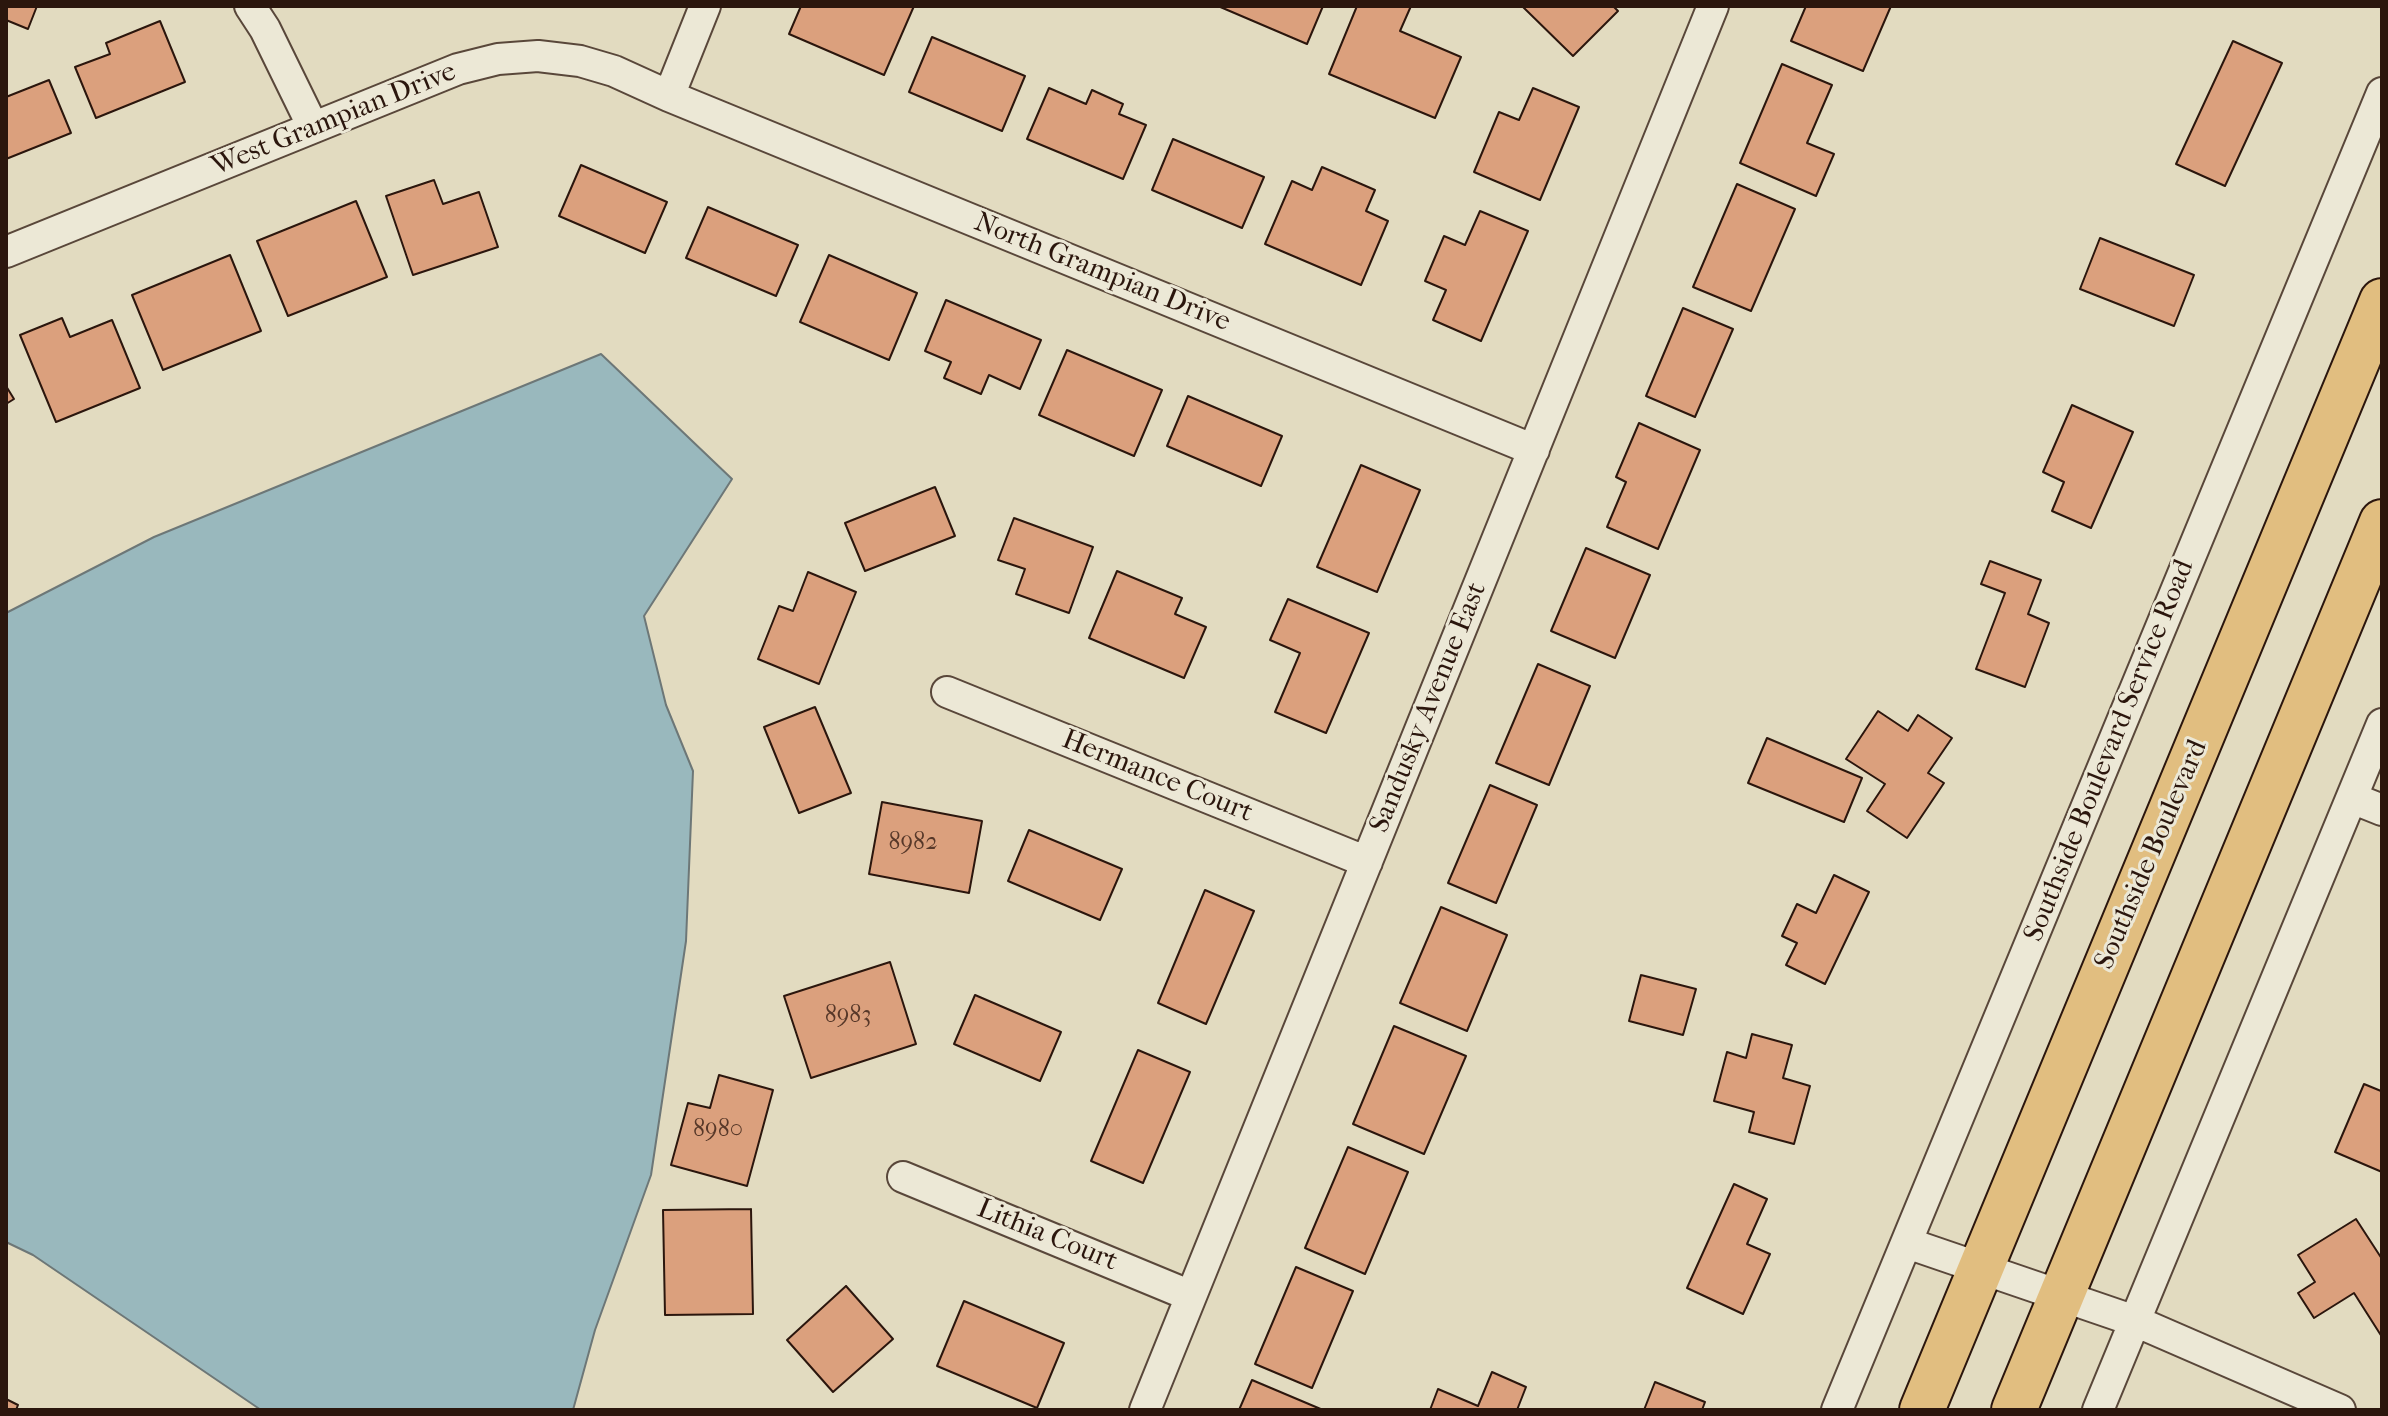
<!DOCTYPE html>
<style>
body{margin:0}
#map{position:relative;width:2388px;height:1416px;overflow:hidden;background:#e2dbc0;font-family:"IM FELL French Canon",serif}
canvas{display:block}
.frame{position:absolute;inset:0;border:8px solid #2b160d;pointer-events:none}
</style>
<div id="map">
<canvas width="2388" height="1416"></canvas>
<div class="frame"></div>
</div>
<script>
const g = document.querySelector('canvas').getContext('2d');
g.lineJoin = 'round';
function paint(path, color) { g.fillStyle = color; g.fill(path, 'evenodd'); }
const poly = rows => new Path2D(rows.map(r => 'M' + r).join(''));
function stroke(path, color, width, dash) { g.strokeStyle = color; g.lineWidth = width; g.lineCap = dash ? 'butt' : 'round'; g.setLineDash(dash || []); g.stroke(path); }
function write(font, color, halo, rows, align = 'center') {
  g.font = font + ' "IM FELL French Canon",serif'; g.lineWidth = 6; g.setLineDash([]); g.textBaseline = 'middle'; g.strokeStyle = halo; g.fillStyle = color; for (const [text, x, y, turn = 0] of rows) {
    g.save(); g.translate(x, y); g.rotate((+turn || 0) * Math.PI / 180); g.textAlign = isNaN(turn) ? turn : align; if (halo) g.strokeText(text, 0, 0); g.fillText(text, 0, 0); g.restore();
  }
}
const water = poly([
 [601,354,732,479,644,616,666,705,693,771,686,941,651,1175,595,1330,573,1410,261,1410,33,1255,6,1242,6,613,154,537,601,354]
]);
const building = poly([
 [6,6,37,6,28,29,6,20,6,6],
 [801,6,914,6,884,75,789,34,801,6],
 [1218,6,1323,6,1307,44,1218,6],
 [1357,6,1411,6,1400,31,1461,57,1435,118,1329,74,1357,6],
 [1522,6,1613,6,1618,11,1573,56,1522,6],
 [1806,6,1891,6,1863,71,1791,41,1806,6],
 [160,21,185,82,96,118,75,67,110,54,106,43,160,21],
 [932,37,1025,76,1002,131,909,92,932,37],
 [2233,41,2282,63,2225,186,2176,164,2233,41],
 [1782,64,1832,85,1807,143,1834,154,1816,196,1740,163,1782,64],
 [49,80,71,133,6,159,6,97,49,80],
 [1049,88,1086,104,1092,90,1123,104,1119,114,1146,125,1123,179,1027,139,1049,88],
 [1533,88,1579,107,1540,200,1474,172,1499,112,1519,120,1533,88],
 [1173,139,1264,177,1242,228,1152,190,1173,139],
 [581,165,667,202,645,253,559,216,581,165],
 [1322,167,1375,190,1366,211,1388,221,1361,285,1265,244,1292,181,1312,190,1322,167],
 [434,180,443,204,479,192,498,247,413,275,386,196,434,180],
 [1737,184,1795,209,1751,311,1693,287,1737,184],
 [356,201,387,277,288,316,257,241,356,201],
 [708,207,798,245,776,296,686,258,708,207],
 [1480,211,1528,231,1481,341,1433,320,1446,290,1425,281,1444,236,1465,245,1480,211],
 [2100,238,2194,275,2174,326,2080,289,2100,238],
 [230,255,261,331,163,370,132,295,230,255],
 [829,255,917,293,889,360,800,322,829,255],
 [946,300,1041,340,1020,389,989,375,981,394,944,378,951,362,925,351,946,300],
 [1683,308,1733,329,1695,417,1646,396,1683,308],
 [62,318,70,337,112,320,140,388,56,422,20,335,62,318],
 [1067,350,1162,390,1134,456,1039,415,1067,350],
 [6,386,14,399,6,404,6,386],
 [1188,396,1282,436,1261,486,1167,446,1188,396],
 [2072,405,2133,432,2091,528,2052,511,2064,482,2043,472,2072,405],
 [1639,423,1700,450,1658,549,1607,527,1626,482,1616,477,1639,423],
 [1361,465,1420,490,1377,592,1317,567,1361,465],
 [935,487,955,536,865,571,845,523,935,487],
 [1014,518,1093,547,1069,613,1016,594,1025,569,998,560,1014,518],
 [1586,548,1650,575,1615,658,1551,631,1586,548],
 [1990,561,2041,580,2028,614,2049,623,2025,687,1976,669,2005,593,1981,584,1990,561],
 [1117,571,1182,598,1175,614,1206,627,1184,678,1089,638,1117,571],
 [808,572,856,592,819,684,758,659,779,606,793,611,808,572],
 [1288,599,1369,633,1326,733,1275,712,1300,653,1270,640,1288,599],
 [1538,664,1590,686,1549,785,1496,763,1538,664],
 [815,707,851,793,799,813,764,727,815,707],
 [1878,711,1908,731,1918,715,1952,738,1928,773,1944,783,1907,838,1867,811,1885,784,1846,759,1878,711],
 [1767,738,1862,778,1844,822,1748,783,1767,738],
 [1490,785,1537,805,1496,903,1448,883,1490,785],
 [882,802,982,821,969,893,869,874,882,802],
 [1029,830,1122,869,1100,920,1008,881,1029,830],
 [1834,875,1869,892,1825,984,1786,965,1797,943,1782,936,1797,904,1816,913,1834,875],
 [1205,890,1254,911,1206,1024,1158,1003,1205,890],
 [1441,907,1507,935,1467,1031,1400,1003,1441,907],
 [890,962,916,1044,811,1078,784,996,890,962],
 [1641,975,1696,989,1683,1035,1629,1021,1641,975],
 [975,995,1061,1032,1040,1081,954,1044,975,995],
 [1394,1026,1466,1056,1424,1154,1353,1124,1394,1026],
 [1752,1034,1792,1045,1783,1078,1810,1086,1794,1144,1749,1132,1754,1112,1714,1101,1727,1052,1746,1058,1752,1034],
 [1138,1050,1190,1072,1143,1183,1091,1161,1138,1050],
 [719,1075,773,1090,747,1186,671,1165,688,1103,710,1108,719,1075],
 [2364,1084,2381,1091,2382,1089,2382,1172,2335,1152,2364,1084],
 [1348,1147,1408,1172,1365,1274,1305,1248,1348,1147],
 [1734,1184,1767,1199,1747,1244,1770,1254,1743,1314,1687,1288,1734,1184],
 [751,1209,753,1314,665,1315,663,1210,751,1209],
 [2356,1219,2382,1259,2382,1337,2354,1293,2314,1318,2298,1293,2315,1282,2298,1255,2356,1219],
 [1296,1267,1353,1291,1312,1388,1255,1364,1296,1267],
 [846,1286,893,1339,833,1392,787,1340,846,1286],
 [964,1301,1064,1343,1037,1408,937,1366,964,1301],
 [1492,1372,1526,1387,1517,1410,1430,1410,1438,1389,1478,1406,1492,1372],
 [1252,1380,1323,1410,1239,1410,1252,1380],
 [1655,1382,1705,1402,1702,1410,1644,1410,1655,1382],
 [6,1399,18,1405,16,1410,6,1410,6,1399]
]);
const minor = poly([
 [250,6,265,29,313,127],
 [669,96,705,6],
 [6,252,458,69,498,59,538,56,580,61,614,71,669,96,1534,450],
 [947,692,1367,862],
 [2352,798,2382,810],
 [903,1177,1191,1296],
 [1907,1243,2135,1321,2340,1410],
 [1145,1410,1713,6],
 [1837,1410,2382,93],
 [2098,1410,2382,724]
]);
const trunk = poly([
 [1922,1410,2382,301],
 [2014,1410,2382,522]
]);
const numberNames = [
 ["8982",913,843],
 ["8983",848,1016],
 ["8980",718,1130]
];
const streetNames = [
 ["West Grampian Drive",334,120,-22],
 ["North Grampian Drive",1102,273,22],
 ["Sandusky Avenue East",1429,708,-68],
 ["Southside Boulevard Service Road",2110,751,-68],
 ["Hermance Court",1157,777,22],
 ["Southside Boulevard",2152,855,-67],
 ["Lithia Court",1047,1236,22]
];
paint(water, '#99b8bd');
stroke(water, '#6d7777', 2);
paint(building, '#dba07d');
stroke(building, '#2b160d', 2);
stroke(minor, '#59473a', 34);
stroke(trunk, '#2b160d', 48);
stroke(minor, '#ece8d6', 30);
stroke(trunk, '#e1be80', 44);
write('24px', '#573829', null, numberNames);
write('28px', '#2b160d', '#ece8d6', streetNames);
</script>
